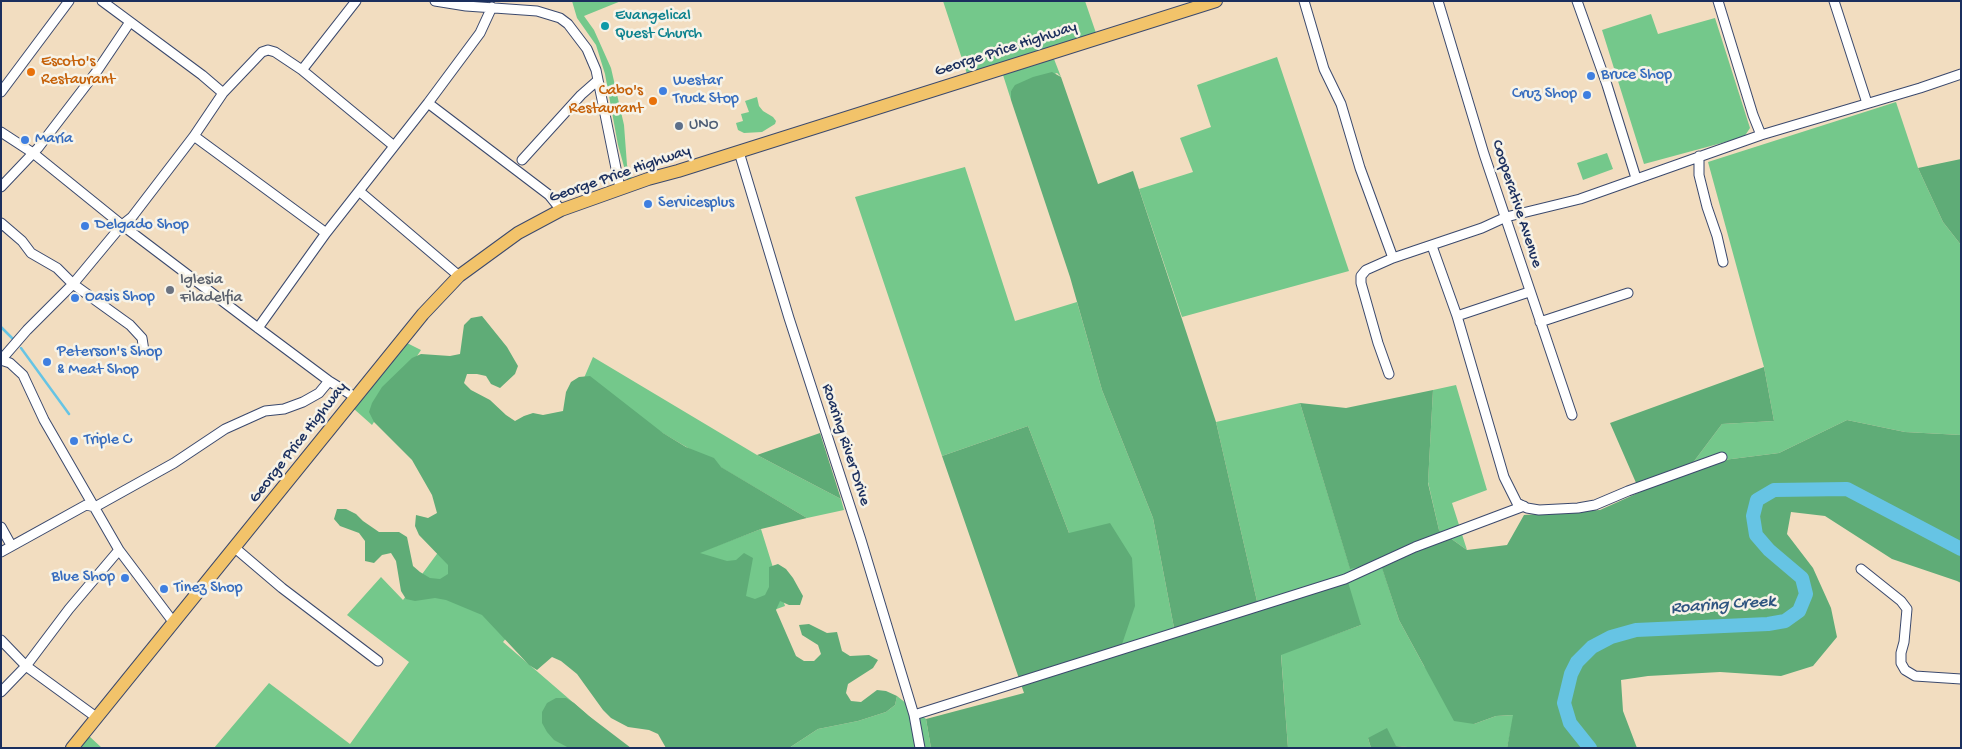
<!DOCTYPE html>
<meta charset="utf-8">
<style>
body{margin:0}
#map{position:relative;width:1962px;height:749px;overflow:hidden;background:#f2ddc0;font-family:"Gochi Hand",sans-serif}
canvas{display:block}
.frame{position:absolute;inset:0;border:2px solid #1b2f5e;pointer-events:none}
</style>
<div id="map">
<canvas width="1962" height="749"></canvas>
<div class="frame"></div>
</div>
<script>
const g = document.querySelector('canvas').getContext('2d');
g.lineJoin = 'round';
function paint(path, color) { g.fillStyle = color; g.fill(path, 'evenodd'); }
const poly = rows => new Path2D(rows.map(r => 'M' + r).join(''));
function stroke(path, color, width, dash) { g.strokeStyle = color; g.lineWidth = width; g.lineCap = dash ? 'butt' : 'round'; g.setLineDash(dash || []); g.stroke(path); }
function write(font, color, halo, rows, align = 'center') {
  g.font = font + ' "Gochi Hand",sans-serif'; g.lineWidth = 5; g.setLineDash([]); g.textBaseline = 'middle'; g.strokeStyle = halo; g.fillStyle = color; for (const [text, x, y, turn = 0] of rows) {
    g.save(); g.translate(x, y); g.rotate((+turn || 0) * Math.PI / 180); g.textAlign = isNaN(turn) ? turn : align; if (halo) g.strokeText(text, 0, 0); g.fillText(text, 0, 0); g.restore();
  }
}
const green = poly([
 [572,1,621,1,584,16,594,30,611,68,624,125,627,165,632,179,628,181,618,145,605,74,596,45,577,18],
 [943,1,1085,1,1096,33,967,74],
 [1651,14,1658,34,1715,18,1750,128,1744,137,1644,164,1602,30],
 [1277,57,1349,271,1182,317,1139,189,1193,172,1180,138,1211,127,1197,85],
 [1054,59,1061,77,1057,73,1011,91,1011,100,1003,75],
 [757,97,759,106,763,111,773,117,776,121,775,124,762,132,744,133,738,130,736,123,743,121,741,114,749,112,745,101],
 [1896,102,1918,168,1943,222,1961,245,1961,435,1905,432,1847,420,1779,453,1692,464,1722,424,1774,421,1764,367,1708,162],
 [1607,153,1613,169,1583,180,1577,163],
 [965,167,1015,321,1077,302,1102,390,1153,518,1175,633,1120,650,1069,533,1028,426,942,456,855,197],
 [407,343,421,350,372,425,354,409],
 [593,357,757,455,841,499,844,510,807,518,581,385],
 [1456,385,1487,490,1452,503,1467,550,1439,530,1428,482,1433,390],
 [1300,403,1350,568,1380,561,1399,620,1424,666,1474,724,1496,716,1514,715,1507,748,1419,748,1396,746,1368,738,1371,748,1288,748,1281,654,1361,625,1259,610,1216,422],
 [761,529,785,606,743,621,674,562],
 [445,543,525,616,503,642,626,748,214,748,269,683,350,744,409,662,347,615,381,577,403,600],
 [897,696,926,719,931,748,789,748,818,729,858,721,886,712,895,705],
 [89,736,102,748,80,748]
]);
const forest = poly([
 [1052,72,1061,77,1098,184,1133,171,1216,422,1259,610,1348,582,1361,625,1281,655,1288,748,931,748,926,719,1024,693,942,456,1028,426,1069,533,1110,523,1132,558,1135,606,1120,650,1175,633,1153,518,1102,390,1070,277,1011,100,1011,91,1015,85,1033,77],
 [1961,159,1961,245,1943,222,1918,168],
 [482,316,507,347,518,366,515,374,500,388,491,384,486,376,477,374,467,374,464,383,471,390,490,400,506,415,515,421,524,416,533,413,543,415,563,411,566,392,571,382,579,377,590,376,663,433,686,447,714,458,721,467,807,518,761,529,700,553,727,561,736,560,744,553,753,558,746,596,755,599,765,595,769,587,769,567,778,564,786,569,793,578,803,596,800,605,789,605,780,601,776,610,796,656,804,661,814,661,821,654,818,645,802,635,799,625,809,624,827,633,837,632,842,651,850,656,869,655,878,660,873,668,848,684,846,693,851,701,861,702,877,690,886,691,897,696,895,705,886,712,858,721,818,729,789,748,666,748,658,734,649,730,628,727,611,718,603,710,577,674,561,661,552,657,537,670,529,665,482,615,446,600,435,598,415,601,406,599,401,591,396,561,391,553,382,555,374,563,365,561,365,541,359,533,340,526,334,519,337,509,346,509,356,514,363,521,379,532,399,532,407,537,413,566,420,572,430,578,440,579,448,574,448,565,419,535,415,526,416,515,428,518,437,513,432,495,412,460,374,422,369,412,372,403,382,387,412,358,421,354,450,356,460,354,464,325,471,318],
 [1764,367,1774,421,1722,424,1692,464,1779,453,1847,420,1905,432,1961,435,1961,583,1957,581,1892,559,1825,516,1791,512,1787,534,1813,568,1831,608,1837,637,1813,666,1781,676,1720,672,1648,676,1621,680,1623,711,1637,748,1507,748,1513,715,1496,716,1474,724,1454,721,1399,620,1380,562,1350,569,1300,403,1346,408,1433,390,1428,483,1439,530,1467,550,1507,545,1524,515,1600,510,1640,492,1610,423],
 [820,433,841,499,757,455],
 [556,698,566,698,574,703,589,716,631,748,569,748,554,740,547,732,542,723,542,712,547,703],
 [1387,728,1396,746,1419,748,1371,748,1368,738]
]);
const stream = poly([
 [1,327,13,339],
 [21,348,69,414]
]);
const river = poly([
 [1590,748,1570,723,1564,703,1571,674,1577,662,1592,647,1611,637,1636,630,1768,624,1785,621,1799,611,1806,594,1802,578,1769,550,1756,535,1753,516,1757,500,1774,490,1847,489,1961,549]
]);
const minor = poly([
 [102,1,202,75,223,93],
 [435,1,466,6,537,11,560,18,568,24,587,49,596,70,620,188],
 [1304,1,1324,69,1341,104,1360,168,1393,258],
 [1438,1,1484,154,1572,415],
 [1577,1,1607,85,1636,178],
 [1718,1,1753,115,1761,135],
 [1834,1,1867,103],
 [302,70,356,1],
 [1,92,69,1],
 [428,103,549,195,561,210],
 [1,132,33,153,122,225,258,328,329,381,355,397],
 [194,136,326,233],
 [739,152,789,318,861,540,914,715,920,748],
 [1699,156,1699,175,1707,207,1717,236,1723,262],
 [522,160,581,95,598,80],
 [1,187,38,148,97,71,130,22],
 [359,191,459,276],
 [1,223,22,241,31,253,57,268,73,284,130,325,142,338,144,351],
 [1432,246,1457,316,1504,477,1517,503,1527,508,1539,510,1578,508,1595,505,1628,491,1722,457],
 [1457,316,1529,292],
 [1540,322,1628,293],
 [258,328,326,233,428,103,480,33,492,7],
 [1,360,27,330,73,284,122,225,132,217,194,136,223,93,262,52,268,50,275,52,302,70,394,146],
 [1,360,10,363,23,375,44,420,119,550,174,623],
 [1389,374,1378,343,1361,283,1361,276,1366,270,1393,258,1482,228,1506,217,1580,199,1761,135,1920,88,1961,74],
 [1,527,11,545],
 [235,548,282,588,378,661],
 [1,552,86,505,95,507,174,463,225,429,265,411,284,409,303,402,319,393,329,381],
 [1861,569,1901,601,1907,609,1904,642,1901,653,1901,663,1905,670,1915,676,1961,679],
 [1,640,26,666,96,717],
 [1,692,26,666,69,609,119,550],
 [914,715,1345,579,1415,547,1524,506]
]);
const highway = poly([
 [72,748,423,314,459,276,518,233,561,210,648,179,678,171,1216,1]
]);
const markers = [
 [605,26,5,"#0f9aa8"],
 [31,72,5,"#e8710a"],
 [1591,76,5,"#3f7fe0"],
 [663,91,5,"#3f7fe0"],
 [1587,95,5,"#3f7fe0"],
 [653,101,5,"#e8710a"],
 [679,126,5,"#5c6f8a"],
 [25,140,5,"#3f7fe0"],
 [648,204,5,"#3f7fe0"],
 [85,226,5,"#3f7fe0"],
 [170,290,5,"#6b7280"],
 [75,298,5,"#3f7fe0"],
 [47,362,5,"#3f7fe0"],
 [74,441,5,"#3f7fe0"],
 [125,578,5,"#3f7fe0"],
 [164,589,5,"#3f7fe0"]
];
const cultureNames = [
 ["Evangelical",615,17],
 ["Quest Church",615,35]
];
const streetNames = [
 ["George Price Highway",1006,50,-18],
 ["George Price Highway",620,175,-19],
 ["Cooperative Avenue",1516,204,72],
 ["George Price Highway",299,443,-52],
 ["Roaring River Drive",845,445,72]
];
const foodNames = [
 ["Escoto's",41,63],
 ["Restaurant",41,81],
 ["Cabo's",643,92,"right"],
 ["Restaurant",643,110,"right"]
];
const shopNames = [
 ["Bruce Shop",1601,76],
 ["Westar",673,82],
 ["Truck Stop",673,100],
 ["Cruz Shop",1577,95,"right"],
 ["María",35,140],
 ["Servicesplus",658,204],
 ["Delgado Shop",95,226],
 ["Oasis Shop",85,298],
 ["Peterson's Shop",57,353],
 ["& Meat Shop",57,371],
 ["Triple C",84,441],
 ["Blue Shop",115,578,"right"],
 ["Tinez Shop",174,589]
];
const serviceNames = [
 ["UNO",689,126]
];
const worshipNames = [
 ["Iglesia",180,281],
 ["Filadelfia",180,299]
];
const waterNames = [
 ["Roaring Creek",1723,606,-4]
];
paint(green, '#74c88b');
paint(forest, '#5fac77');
stroke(stream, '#66c4e4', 2.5);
stroke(river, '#66c4e4', 14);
stroke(minor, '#3b496d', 11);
stroke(highway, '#3b496d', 14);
stroke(minor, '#fff', 9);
stroke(highway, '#f2c36a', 12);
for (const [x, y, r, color] of markers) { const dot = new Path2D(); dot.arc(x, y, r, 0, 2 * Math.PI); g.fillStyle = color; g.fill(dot); stroke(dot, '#f7f3e8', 2); }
write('16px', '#0d838f', '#f7f3e8', cultureNames, 'left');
write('16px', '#1b2f5e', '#f7f3e8', streetNames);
write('16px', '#c56008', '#f7f3e8', foodNames, 'left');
write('16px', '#366cbe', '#f7f3e8', shopNames, 'left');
write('16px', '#4e5e75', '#f7f3e8', serviceNames, 'left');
write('16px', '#5b616d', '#f7f3e8', worshipNames, 'left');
write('italic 18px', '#2e5480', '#f7f3e8', waterNames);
</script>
